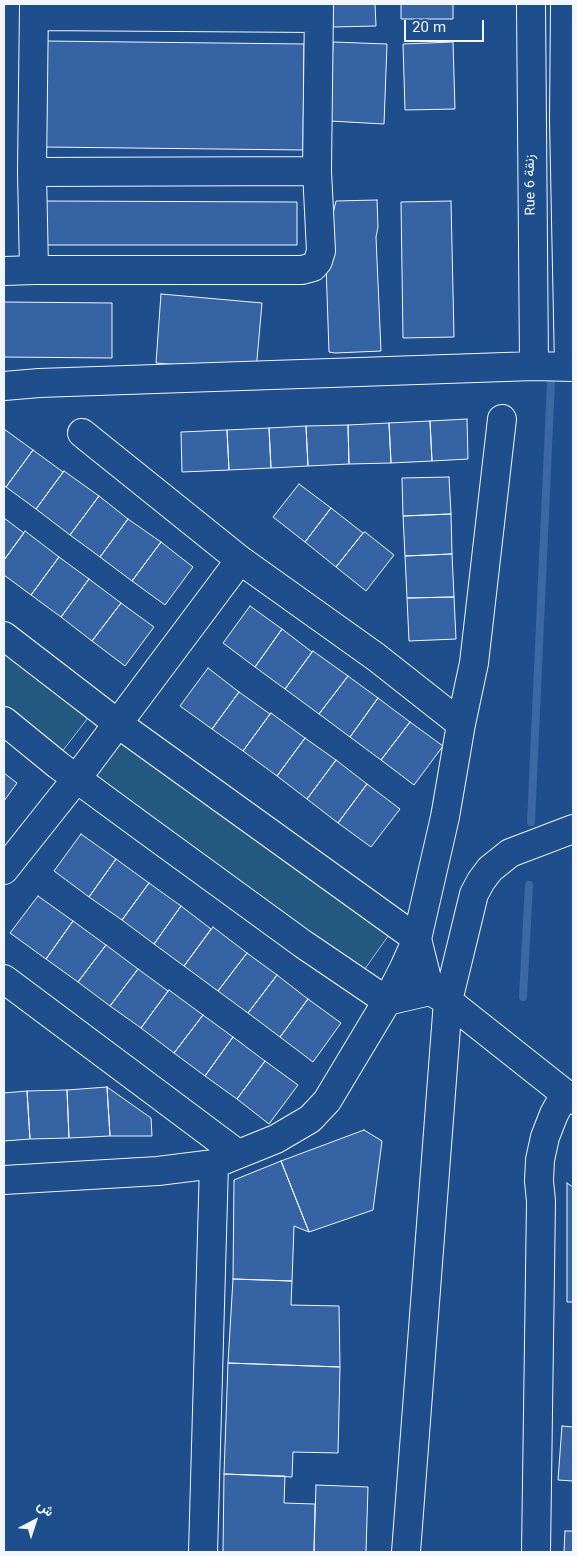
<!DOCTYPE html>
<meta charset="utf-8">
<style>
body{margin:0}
#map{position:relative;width:577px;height:1556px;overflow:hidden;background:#1f4e8c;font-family:Georgia,Vazirmatn,serif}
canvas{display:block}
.frame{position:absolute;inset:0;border:5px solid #f2f6ff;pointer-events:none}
.north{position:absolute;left:10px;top:1496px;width:50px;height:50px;-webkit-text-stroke:4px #1f4e8c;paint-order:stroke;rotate:40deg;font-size:14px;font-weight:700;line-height:20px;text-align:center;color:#f2f6ff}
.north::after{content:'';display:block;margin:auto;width:18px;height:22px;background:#f2f6ff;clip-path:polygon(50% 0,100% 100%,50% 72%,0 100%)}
.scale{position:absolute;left:404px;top:20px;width:80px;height:22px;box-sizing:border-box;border:2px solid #f2f6ff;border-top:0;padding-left:6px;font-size:15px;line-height:18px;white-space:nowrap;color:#f2f6ff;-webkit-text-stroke:4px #1f4e8c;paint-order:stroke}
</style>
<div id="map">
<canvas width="577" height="1556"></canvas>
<div class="frame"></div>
<div class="north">ش</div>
<div class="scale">20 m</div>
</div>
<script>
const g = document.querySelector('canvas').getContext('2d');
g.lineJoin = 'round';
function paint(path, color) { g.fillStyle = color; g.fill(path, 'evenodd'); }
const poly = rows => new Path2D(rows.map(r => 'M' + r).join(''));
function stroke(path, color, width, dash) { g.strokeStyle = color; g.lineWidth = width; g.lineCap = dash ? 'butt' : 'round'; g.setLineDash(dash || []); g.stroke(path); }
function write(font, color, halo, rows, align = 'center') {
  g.font = font + ' Georgia,Vazirmatn,serif'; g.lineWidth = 4; g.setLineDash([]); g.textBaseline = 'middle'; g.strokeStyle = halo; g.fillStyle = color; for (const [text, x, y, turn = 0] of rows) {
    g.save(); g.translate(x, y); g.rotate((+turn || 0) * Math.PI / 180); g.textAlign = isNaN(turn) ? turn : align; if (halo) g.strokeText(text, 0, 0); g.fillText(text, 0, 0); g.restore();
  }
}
const green = poly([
 [4,647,91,714,54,762,4,720,4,647],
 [126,735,391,932,362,973,86,786,126,735]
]);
const stream = poly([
 [531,822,551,382],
 [523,997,529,885]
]);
const building = poly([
 [332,4,375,4,376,26,333,27,332,4],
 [401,4,453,4,453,19,401,19,401,4],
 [45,41,304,44,303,150,44,147,45,41],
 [333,42,387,44,384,124,330,121,333,42],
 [453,42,455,109,405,110,403,44,453,42],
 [377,200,378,227,376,237,381,351,335,353,329,352,326,265,331,222,336,201,377,200],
 [44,201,297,202,297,245,44,245,44,201],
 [451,201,454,337,403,338,401,202,451,201],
 [161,294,262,303,256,371,156,363,161,294],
 [4,302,112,303,112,358,4,357,4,302],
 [467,419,468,459,432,461,430,421,467,419],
 [430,421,432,461,391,463,389,423,430,421],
 [389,423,391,463,349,464,348,425,389,423],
 [348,425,349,464,308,466,306,426,348,425],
 [306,426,308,466,271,468,269,428,306,426],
 [269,428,271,468,229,470,227,430,269,428],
 [4,429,33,450,6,487,4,486,4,429],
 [227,430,229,470,182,472,181,432,227,430],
 [33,450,63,472,36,509,6,487,33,450],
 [64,471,99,496,70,535,36,509,64,471],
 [449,477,451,514,403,516,402,478,449,477],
 [299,484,331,508,305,542,273,517,299,484],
 [99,496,128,519,100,557,70,535,99,496],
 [331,508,363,533,336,567,305,542,331,508],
 [451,514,452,554,405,556,403,516,451,514],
 [4,518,24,533,4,560,4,518],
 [128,519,161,542,132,581,100,557,128,519],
 [25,531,59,557,31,595,4,575,4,560,25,531],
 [365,532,394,555,366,591,336,567,363,533,365,532],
 [161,542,193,567,165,605,132,581,161,542],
 [452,554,454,597,407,598,405,556,452,554],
 [59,557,89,579,61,617,31,595,59,557],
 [89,579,121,603,92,641,61,617,89,579],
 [454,597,456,639,409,641,407,598,454,597],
 [121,603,154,627,125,666,92,641,121,603],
 [250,606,282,629,255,667,223,643,250,606],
 [282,629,312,652,285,689,255,667,282,629],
 [313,651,348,676,319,714,285,689,313,651],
 [208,668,239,692,212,729,180,706,208,668],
 [348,676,378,698,350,737,319,714,348,676],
 [239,692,270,714,243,751,212,729,239,692],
 [378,698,410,722,381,760,350,737,378,698],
 [271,713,305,738,277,776,243,751,271,713],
 [410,722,443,746,414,785,381,760,410,722],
 [305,738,336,760,307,799,277,776,305,738],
 [336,760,367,784,338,823,307,799,336,760],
 [4,773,17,783,4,801,4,773],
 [367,784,400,809,371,847,338,823,367,784],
 [81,834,116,859,89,897,54,871,81,834],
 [116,859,149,883,122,920,89,897,116,859],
 [149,883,181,906,154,944,122,920,149,883],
 [38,896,73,921,46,959,10,933,38,896],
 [181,906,211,929,184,966,154,944,181,906],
 [73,921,106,945,78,982,46,959,73,921],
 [213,927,247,953,218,991,184,966,213,927],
 [106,945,138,969,110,1006,78,982,106,945],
 [247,953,277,975,248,1013,218,991,247,953],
 [138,969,168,991,141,1028,110,1006,138,969],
 [277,975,308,999,280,1037,248,1013,277,975],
 [169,990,203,1015,174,1053,141,1028,169,990],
 [308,999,341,1023,313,1062,280,1037,308,999],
 [203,1015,233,1037,205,1076,174,1053,203,1015],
 [233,1037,265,1061,237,1099,205,1076,233,1037],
 [265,1061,298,1085,269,1124,237,1099,265,1061],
 [107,1087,110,1136,69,1138,67,1090,107,1087],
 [107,1087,151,1118,152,1136,110,1136,107,1087],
 [67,1090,69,1138,30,1139,27,1091,67,1090],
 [27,1091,30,1139,4,1141,4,1093,27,1091],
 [364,1130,382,1141,373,1210,309,1232,281,1161,364,1130],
 [281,1161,309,1232,294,1226,292,1281,233,1279,234,1180,281,1161],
 [567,1183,573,1187,573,1302,567,1302,567,1183],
 [233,1279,292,1281,291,1305,339,1306,340,1367,228,1363,233,1279],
 [228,1363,340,1367,338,1453,293,1452,292,1477,224,1474,228,1363],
 [562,1426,573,1427,573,1481,558,1480,562,1426],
 [224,1474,285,1476,284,1503,315,1504,314,1552,223,1552,224,1474],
 [316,1485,368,1487,366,1552,314,1552,316,1485],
 [565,1531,573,1531,573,1552,564,1552,565,1531]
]);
const minor = poly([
 [531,4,534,366],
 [565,4,564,121,569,367],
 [35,16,318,18],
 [32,172,317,171],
 [34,270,32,172,34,4],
 [4,271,34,270,302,270,313,267,318,261,321,251,317,171,319,4],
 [4,386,39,383,534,366,573,367],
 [82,433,240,560,376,657,461,724],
 [4,636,117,723,417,939,430,991],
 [4,721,58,765,141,826,303,944,387,1001,430,991,448,1001,573,1100],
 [4,870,77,778,240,560],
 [4,979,238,1154],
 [4,1180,158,1171,214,1164,276,1139,310,1119,327,1101,387,1001,404,968,417,939,445,817,461,724,474,663,502,419],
 [203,1552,214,1164],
 [406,1552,448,1001,474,894,481,881,490,869,510,853,573,829],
 [536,1552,541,1201,539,1181,540,1160,545,1137,554,1114,565,1094]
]);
const streetNames = [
 ["Rue 6 زنقة",532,185,-91]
];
paint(green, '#245a82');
stroke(green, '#a8bbd7', 1);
stroke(stream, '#3b69a3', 8);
paint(building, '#3563a3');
stroke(building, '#f2f6ff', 1);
stroke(minor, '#f2f6ff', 30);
stroke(minor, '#1f4e8c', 28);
write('14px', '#f2f6ff', '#1f4e8c', streetNames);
</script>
